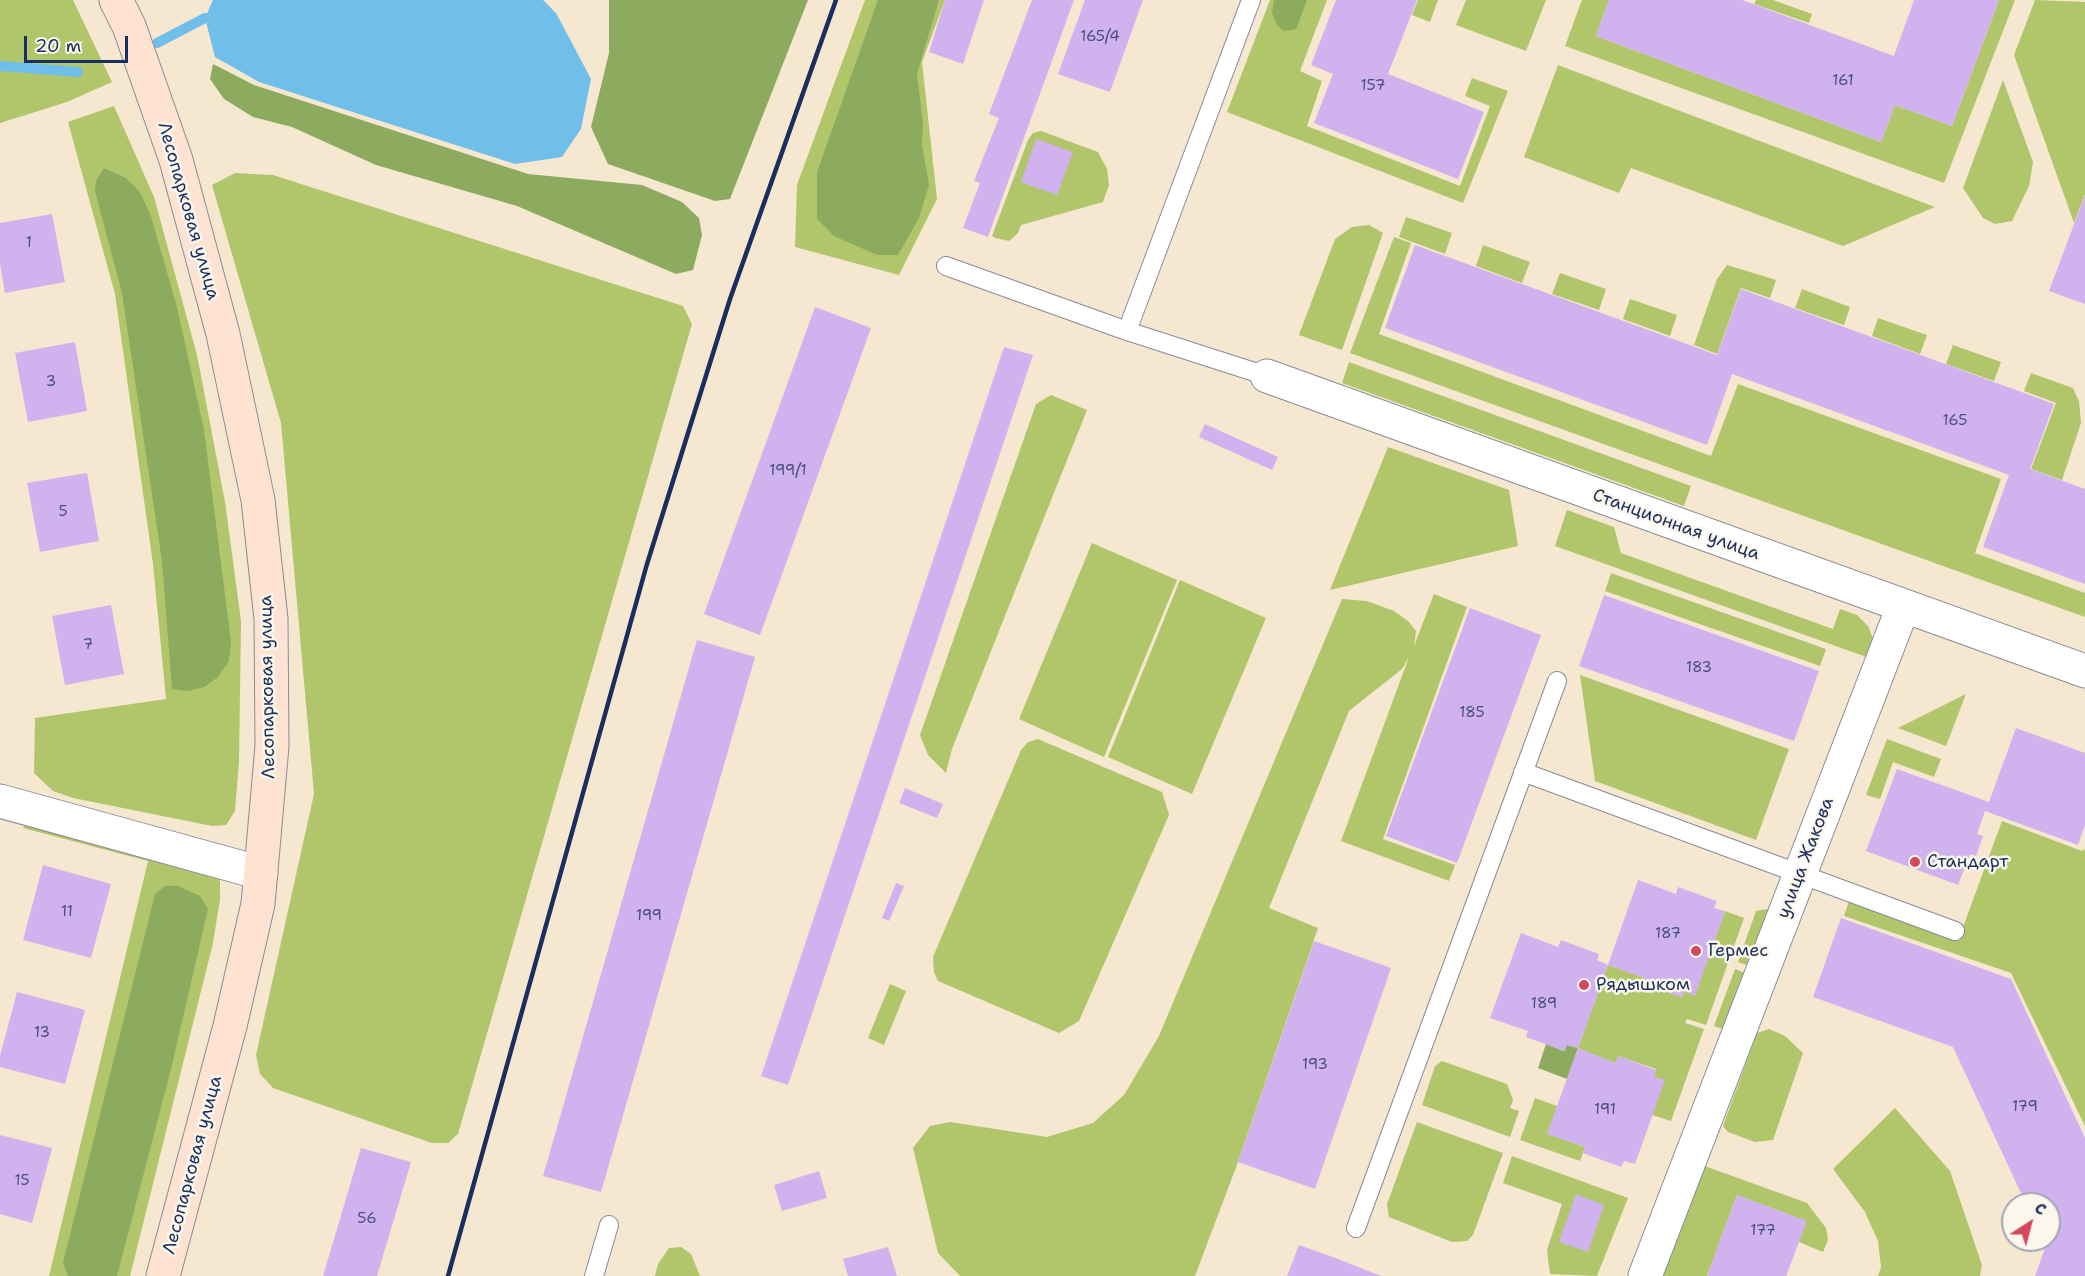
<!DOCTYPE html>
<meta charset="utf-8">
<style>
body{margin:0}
#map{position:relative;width:2085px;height:1276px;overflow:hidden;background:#f6e7d1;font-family:"Shantell Sans",sans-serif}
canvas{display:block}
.north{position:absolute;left:2001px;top:1192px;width:60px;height:60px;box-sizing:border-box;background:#fbf7ec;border:2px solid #a1a7b3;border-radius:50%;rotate:36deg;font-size:16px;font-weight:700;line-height:24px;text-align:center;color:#1b2f5e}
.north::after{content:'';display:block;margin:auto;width:21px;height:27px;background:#d1495b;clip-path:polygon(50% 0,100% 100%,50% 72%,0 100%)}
.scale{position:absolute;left:24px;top:36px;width:104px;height:27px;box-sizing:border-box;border:3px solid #1b2f5e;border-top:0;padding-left:8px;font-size:18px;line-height:21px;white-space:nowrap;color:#1b2f5e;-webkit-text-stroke:4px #fbf7ec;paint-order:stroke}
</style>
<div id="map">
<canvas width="2085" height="1276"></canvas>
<div class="north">С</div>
<div class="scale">20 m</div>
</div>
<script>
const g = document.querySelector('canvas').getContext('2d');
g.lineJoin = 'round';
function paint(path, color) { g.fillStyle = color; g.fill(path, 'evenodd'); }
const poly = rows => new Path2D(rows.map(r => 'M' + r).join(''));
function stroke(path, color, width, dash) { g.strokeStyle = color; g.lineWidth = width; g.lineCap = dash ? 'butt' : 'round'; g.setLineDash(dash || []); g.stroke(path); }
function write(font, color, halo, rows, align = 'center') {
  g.font = font + ' "Shantell Sans",sans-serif'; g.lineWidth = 5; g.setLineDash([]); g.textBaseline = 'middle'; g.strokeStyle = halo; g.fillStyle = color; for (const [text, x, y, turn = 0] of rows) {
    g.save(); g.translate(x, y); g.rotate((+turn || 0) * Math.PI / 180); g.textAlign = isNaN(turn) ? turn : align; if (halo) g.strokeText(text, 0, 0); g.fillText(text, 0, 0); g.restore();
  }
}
const green = poly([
 [0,0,73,0,112,82,67,102,0,123],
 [865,0,945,0,922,62,937,199,899,275,795,247,797,185],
 [1270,0,1327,0,1300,71,1322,81,1307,126,1460,186,1490,106,1465,96,1472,78,1508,91,1463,203,1227,112],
 [1418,0,1438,0,1430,22,1412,15],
 [1466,0,1546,0,1526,51,1456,25],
 [1582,0,1609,0,1596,36,1881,142,1895,105,1952,126,1999,0,2015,0,1944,183,1565,46],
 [1756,0,1773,0,1812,14,1809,23,1754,4],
 [2035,0,2085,2,2085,194,2074,223,2014,55],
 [1558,65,1935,207,1843,246,1631,168,1619,193,1524,157],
 [2003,80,2033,162,2029,186,2012,221,1995,224,1983,218,1963,188],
 [114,106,154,197,197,355,225,502,241,621,239,762,235,811,226,825,212,826,73,798,53,791,34,773,35,718,166,699,153,564,115,294,68,122],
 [1041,131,1098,152,1107,169,1109,185,1103,202,1021,225,1018,233,1009,241,995,238,992,236,1028,140,1033,133],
 [235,173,273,175,683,306,692,324,458,1134,448,1143,432,1143,273,1088,260,1074,256,1055,314,794,281,423,212,185],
 [1406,217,1452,233,1445,254,1399,237],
 [1369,225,1383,233,1342,350,1299,335,1335,239,1352,227],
 [1394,237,1411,243,1379,334,1711,456,1738,384,2001,479,1975,553,2085,593,2085,617,1350,353],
 [1483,245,1530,262,1522,283,1476,266],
 [1727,265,1776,280,1770,298,1741,288,1717,354,1694,345,1717,279],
 [1560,273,1606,289,1599,310,1552,294],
 [1802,289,1850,307,1844,325,1795,308],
 [1630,299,1677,315,1670,336,1623,319],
 [1878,318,1927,335,1920,354,1872,336],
 [1953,345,2001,362,1994,381,1946,364],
 [1349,362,1691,486,1684,506,1342,383],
 [2031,373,2073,388,2079,401,2081,423,2062,480,2031,469,2056,403,2024,391],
 [1051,395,1087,410,952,749,946,773,928,755,920,735,1036,404],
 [1388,447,1509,490,1518,546,1330,590],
 [1567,510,1614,527,1621,553,1833,629,1840,609,1857,615,1868,626,1873,638,1875,660,1555,546],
 [1092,543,1177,580,1104,757,1019,719],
 [1611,573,1826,649,1820,666,1605,591],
 [1180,580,1266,618,1192,794,1108,757],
 [1434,594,1467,607,1383,839,1455,865,1449,881,1341,841,1409,657,1402,669,1349,711,1269,908,1318,928,1238,1162,1195,1276,960,1276,938,1253,913,1148,930,1126,950,1122,1047,1137,1093,1123,1124,1095,1159,1036,1342,599,1367,601,1394,611,1408,621,1416,631,1414,646],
 [1580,675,1789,749,1756,840,1595,781],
 [1966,694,1946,746,1898,728],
 [1038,739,1162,792,1169,815,1079,1021,1059,1033,938,981,934,972,933,957,1021,750,1028,742],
 [1887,739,1941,759,1934,777,1893,762,1880,799,1866,795],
 [2002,821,2082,851,2085,849,2085,1126,2011,973,1844,916,1850,898,1959,938],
 [25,825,220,877,220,899,213,943,130,1276,49,1276,148,861,23,828],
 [1766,909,1776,911,1755,968,1738,962,1756,911],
 [1725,911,1744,918,1706,1025,1687,1019,1685,1023,1704,1029,1671,1121,1652,1115,1664,1080,1654,1077,1656,1069,1618,1056,1615,1063,1578,1048,1608,965,1645,978,1644,984,1682,997,1684,991,1695,995],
 [1735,969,1753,976,1732,1032,1714,1026],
 [890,984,906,991,884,1045,868,1038],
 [1769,1029,1785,1036,1803,1053,1773,1140,1755,1142,1728,1132,1723,1126,1757,1033],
 [1442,1061,1507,1084,1513,1100,1510,1108,1519,1111,1510,1137,1422,1105,1435,1066],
 [1535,1098,1557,1106,1548,1134,1585,1147,1580,1161,1520,1140],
 [1895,1108,1950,1171,1982,1265,1980,1276,1878,1276,1881,1267,1878,1241,1865,1212,1833,1169],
 [1417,1122,1503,1153,1473,1235,1467,1241,1452,1242,1389,1217,1387,1204],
 [1512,1156,1628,1198,1597,1276,1550,1274,1547,1250,1562,1204,1503,1183],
 [1702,1165,1807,1203,1826,1228,1828,1240,1823,1252,1799,1242,1806,1221,1737,1195,1707,1276,1660,1276],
 [681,1247,691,1254,700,1276,655,1276,658,1264,669,1248]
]);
const forest = poly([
 [609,0,808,0,730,199,715,201,608,164,591,127,609,53],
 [878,0,939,0,917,74,923,123,922,145,929,185,919,218,898,255,877,255,834,236,817,219,817,172],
 [1274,0,1307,0,1296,29,1283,31,1276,23,1272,13],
 [213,64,254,85,528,174,642,185,682,202,699,218,702,235,693,270,676,274,517,206,376,165,292,127,253,117,224,99,210,79],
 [104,168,126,178,139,191,150,213,177,307,204,430,231,642,229,661,218,677,204,687,188,691,172,689,162,561,122,293,95,191,96,181],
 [165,886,178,886,200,896,208,909,171,1069,117,1276,68,1276,63,1263,155,894],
 [1546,1044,1564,1051,1567,1045,1578,1048,1567,1079,1538,1068]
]);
const water = poly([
 [213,0,543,0,556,13,591,79,581,129,562,157,515,164,259,82,215,57,205,18]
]);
const stream = poly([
 [157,43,205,18],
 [0,66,78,72]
]);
const building = poly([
 [945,0,984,0,963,64,929,52],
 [1032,0,1074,0,988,237,963,228,980,183,974,181,999,118,989,114],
 [1085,0,1143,0,1110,92,1058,74],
 [1336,0,1417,0,1388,74,1484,112,1458,179,1314,123,1333,74,1311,65],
 [1609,0,1742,0,1894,56,1914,0,1999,0,1952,126,1895,105,1881,142,1596,36],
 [1036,139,1073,152,1057,195,1021,182],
 [2085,195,2085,304,2049,291],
 [52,214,65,282,5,293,0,264,0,223],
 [1415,245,1717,355,1741,289,2054,404,2030,469,2085,489,2085,584,1983,547,2009,475,1732,374,1707,445,1385,328],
 [815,307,871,328,760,635,704,614],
 [75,342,87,411,28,422,15,353],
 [1004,347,1033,355,788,1085,761,1076],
 [1205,424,1278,457,1272,470,1199,437],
 [87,473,99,541,40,552,27,483],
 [1604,595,1819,671,1794,741,1579,666],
 [111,605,124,674,65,685,52,616],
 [1470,608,1541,635,1457,863,1386,836],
 [697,640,755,657,601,1192,543,1176],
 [2016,728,2085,753,2085,825,2078,845,1985,811,1977,834,1983,836,1976,856,1970,854,1958,885,1866,851,1897,769,1989,802],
 [905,788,943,804,937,818,899,803],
 [43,865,111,884,91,958,23,940],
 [1638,880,1676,894,1678,887,1717,901,1714,908,1725,911,1695,996,1684,991,1682,997,1643,984,1645,978,1608,965],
 [896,883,904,886,889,921,882,918],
 [1841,918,2011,979,2085,1138,2085,1276,2035,1276,2046,1245,2043,1240,2049,1240,2049,1204,2026,1204,1953,1047,1813,997],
 [1521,933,1558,947,1561,940,1599,954,1597,960,1608,965,1578,1048,1567,1045,1564,1051,1526,1037,1528,1031,1490,1018],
 [1314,941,1391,968,1315,1189,1238,1162],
 [17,992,85,1010,65,1084,0,1067,0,1056],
 [1578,1048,1615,1063,1618,1056,1656,1070,1654,1077,1665,1080,1635,1164,1624,1161,1621,1167,1583,1153,1585,1147,1547,1134],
 [0,1135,52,1148,32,1223,0,1214],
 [361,1148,411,1162,377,1276,323,1276],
 [819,1171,827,1198,782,1211,774,1185],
 [1576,1194,1604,1205,1588,1252,1559,1242],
 [1737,1195,1807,1221,1786,1276,1707,1276],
 [1299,1245,1333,1257,1381,1276,1287,1276],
 [888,1247,897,1276,848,1276,843,1259]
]);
const lane = poly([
 [946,266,1127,331,1267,376],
 [1127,331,1251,0],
 [1523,772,1955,931],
 [1356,1228,1557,681],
 [594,1276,609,1225]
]);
const street = poly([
 [1267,376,2085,671],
 [0,801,261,873],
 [1645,1276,1903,607]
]);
const secondary = poly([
 [116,0,129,26,176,160,223,334,258,500,271,619,272,746,258,904,230,1026,163,1276]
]);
const rail = poly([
 [448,1276,647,564,730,299,836,0]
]);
const markers = [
 [1915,862,6,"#d1495b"],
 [1696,951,6,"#d1495b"],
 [1584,985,6,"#d1495b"]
];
const numberNames = [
 ["165/4",1100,37],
 ["161",1843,81],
 ["157",1373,86],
 ["1",29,243],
 ["3",51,382],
 ["165",1955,421],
 ["199/1",788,471],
 ["5",63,512],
 ["7",88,645],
 ["183",1699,668],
 ["185",1472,713],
 ["11",67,912],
 ["199",649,916],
 ["187",1668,934],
 ["189",1544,1004],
 ["13",42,1033],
 ["193",1315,1065],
 ["179",2025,1107],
 ["191",1605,1110],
 ["15",22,1181],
 ["56",367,1219],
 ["177",1763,1231]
];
const streetNames = [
 ["Лесопарковая улица",188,211,74],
 ["Станционная улица",1676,525,20],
 ["Лесопарковая улица",268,687,-91],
 ["улица Жакова",1806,858,-69],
 ["Лесопарковая улица",193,1165,-75]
];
const poiNames = [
 ["Стандарт",1927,862],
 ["Гермес",1708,951],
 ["Рядышком",1596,985]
];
paint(green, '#b1c66a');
paint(forest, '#8cab5e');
paint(water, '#70bfeb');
stroke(stream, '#70bfeb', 10);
paint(building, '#d0b2ef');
stroke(lane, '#888b98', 20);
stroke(street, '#888b98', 35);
stroke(secondary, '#888b98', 35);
stroke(lane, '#fff', 18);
stroke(street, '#fff', 33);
stroke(secondary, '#fee3d2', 33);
stroke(rail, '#1b2f5e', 4.5);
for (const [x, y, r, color] of markers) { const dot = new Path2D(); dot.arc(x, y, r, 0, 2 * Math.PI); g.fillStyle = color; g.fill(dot); stroke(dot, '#fbf7ec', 2); }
write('15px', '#485082', null, numberNames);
write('18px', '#1b2f5e', '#fbf7ec', streetNames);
write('18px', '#1b2f5e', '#fbf7ec', poiNames, 'left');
</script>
